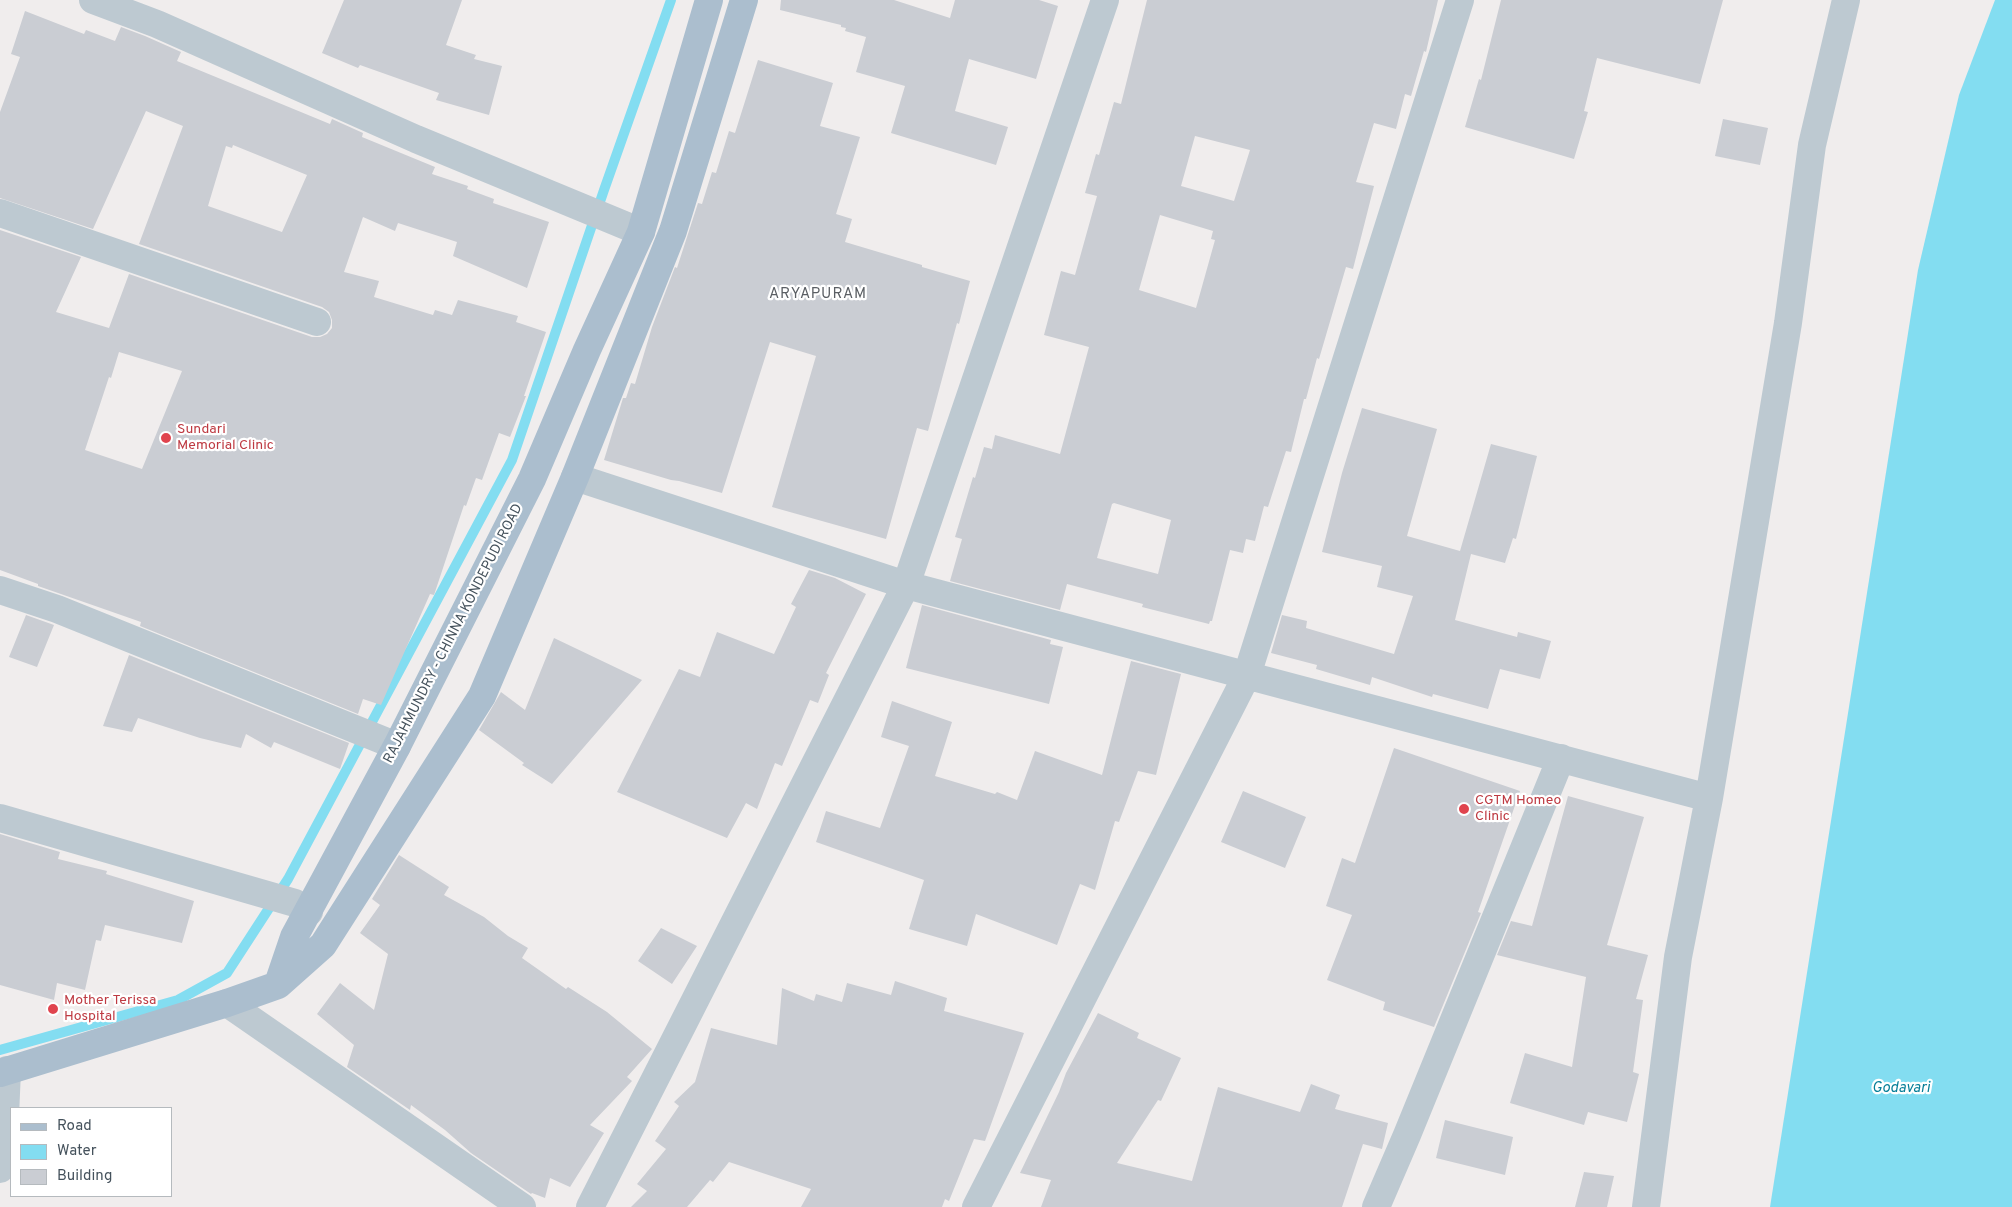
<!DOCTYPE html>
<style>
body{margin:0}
#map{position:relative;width:2012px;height:1207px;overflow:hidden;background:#f0eded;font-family:Overpass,sans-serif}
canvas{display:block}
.legend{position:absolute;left:10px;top:1107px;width:162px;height:90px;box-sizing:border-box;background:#fff;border:1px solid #b5babe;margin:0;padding:6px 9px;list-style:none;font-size:15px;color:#45525c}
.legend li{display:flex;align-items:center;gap:10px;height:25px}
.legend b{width:25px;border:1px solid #b5babe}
</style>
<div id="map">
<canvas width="2012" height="1207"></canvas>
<ul class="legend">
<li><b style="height:6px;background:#abbece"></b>Road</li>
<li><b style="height:14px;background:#83ddf1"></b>Water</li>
<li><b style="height:14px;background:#cacdd3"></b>Building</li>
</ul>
</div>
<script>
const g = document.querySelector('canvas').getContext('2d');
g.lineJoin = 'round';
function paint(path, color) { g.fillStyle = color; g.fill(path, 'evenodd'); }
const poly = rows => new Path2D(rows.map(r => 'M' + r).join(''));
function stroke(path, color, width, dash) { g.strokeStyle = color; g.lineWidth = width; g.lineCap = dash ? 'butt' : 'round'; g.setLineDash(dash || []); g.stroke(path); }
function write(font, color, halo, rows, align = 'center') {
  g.font = font + ' Overpass,sans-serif'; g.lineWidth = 4.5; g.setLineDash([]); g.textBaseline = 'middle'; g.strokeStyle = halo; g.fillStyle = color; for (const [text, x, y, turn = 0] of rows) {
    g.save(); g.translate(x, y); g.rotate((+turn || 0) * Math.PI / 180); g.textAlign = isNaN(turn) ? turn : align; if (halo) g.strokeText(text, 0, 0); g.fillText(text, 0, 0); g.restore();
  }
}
const water = poly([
 [1995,0,2012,0,2012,1207,1770,1207,1918,270,1959,95]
]);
const stream = poly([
 [0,1050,178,1000,227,973,288,879,512,460,604,190,671,0]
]);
const building = poly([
 [344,0,462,0,446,45,476,55,474,59,502,66,489,115,436,100,439,93,360,65,358,68,322,53],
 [781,0,894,0,950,18,955,0,1039,0,1058,6,1036,79,969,59,955,111,1008,127,996,165,891,133,905,86,856,72,866,37,845,31,846,28,841,27,841,25,780,10],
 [1147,0,1438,0,1426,52,1424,51,1411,96,1405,94,1396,129,1374,123,1356,182,1374,186,1353,269,1346,267,1319,359,1317,358,1306,399,1304,399,1291,452,1286,451,1268,507,1264,506,1255,541,1246,539,1243,553,1230,550,1212,621,1210,621,1209,624,1142,607,1143,604,1067,584,1060,610,950,581,962,539,955,537,973,477,975,478,984,447,992,449,995,435,1060,454,1089,347,1044,335,1061,271,1075,275,1097,196,1085,193,1096,154,1099,155,1114,102,1121,104],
 [1195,136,1250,150,1234,201,1181,186],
 [1160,215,1213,231,1211,239,1215,240,1196,308,1139,290],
 [1114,503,1171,520,1158,574,1097,558,1112,504],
 [1501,0,1723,0,1700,84,1597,58,1584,111,1588,112,1574,159,1465,127,1479,79,1481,80],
 [25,11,84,34,86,30,115,41,121,27,145,36,181,52,177,61,330,124,332,119,363,133,362,137,435,167,432,174,468,186,467,189,494,199,493,203,549,222,527,288,453,256,457,242,398,223,395,231,363,217,344,272,379,281,374,297,433,315,435,310,452,315,458,300,518,316,516,322,546,332,524,396,526,396,510,437,499,433,482,480,476,478,466,506,464,505,434,595,430,594,381,705,363,699,358,714,140,626,141,622,38,586,38,584,0,570,0,230,81,257,56,312,109,328,129,274,312,337,320,337,327,334,332,328,332,320,329,312,322,307,139,244,183,126,146,111,93,229,0,198,0,112,20,57,11,54],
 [233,145,307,175,282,232,208,206,226,146,232,148],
 [119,352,182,371,142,469,85,450,109,377,111,378],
 [758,60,833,83,820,126,860,137,836,214,852,219,845,242,922,265,922,267,970,281,959,324,957,323,928,431,917,428,886,539,772,507,816,356,770,342,722,493,679,481,671,480,604,460,623,398,626,398,631,383,635,384,652,327,675,267,677,268,698,203,702,204,712,172,716,173,729,131,735,133],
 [1723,119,1768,128,1760,165,1715,156],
 [1362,408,1437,429,1407,536,1460,551,1491,444,1537,456,1516,539,1513,538,1505,563,1471,554,1455,620,1517,637,1518,632,1551,641,1540,679,1500,669,1488,709,1433,694,1432,697,1372,677,1370,685,1316,669,1317,665,1271,653,1282,615,1307,621,1306,628,1394,654,1413,596,1377,587,1382,566,1322,552,1342,473],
 [809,570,835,578,866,594,826,673,829,675,818,703,810,700,782,766,775,763,757,809,746,803,727,838,617,792,679,669,700,677,717,632,774,654,796,607,791,604],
 [922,605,1051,640,1050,644,1063,647,1049,704,906,668],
 [26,615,54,625,37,667,9,657],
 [554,638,642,680,552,784,522,765,524,763,479,730,501,692,525,710],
 [129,655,349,743,340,769,274,742,271,748,246,734,241,748,200,738,138,718,132,732,103,726],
 [1131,661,1181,674,1156,775,1138,771,1119,822,1115,821,1095,890,1080,884,1057,945,976,914,967,946,909,929,924,880,816,842,826,811,880,828,909,746,881,737,892,701,952,722,935,776,995,794,997,792,1017,800,1035,751,1102,775],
 [1394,748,1520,791,1478,912,1481,913,1434,1027,1383,1010,1385,1002,1327,980,1352,915,1326,906,1342,858,1355,863],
 [1243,791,1306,817,1285,868,1221,842],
 [1568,796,1644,817,1607,945,1648,955,1636,999,1643,1000,1633,1072,1639,1074,1627,1122,1588,1112,1584,1125,1510,1103,1525,1053,1572,1067,1586,977,1497,955,1511,921,1532,926],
 [0,834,60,852,58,859,107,871,106,874,194,901,182,943,105,925,101,941,96,940,85,990,57,983,54,1000,0,985],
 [399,855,449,887,444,895,484,917,508,936,528,948,522,958,566,989,568,987,607,1012,652,1049,627,1077,632,1081,590,1125,604,1133,570,1187,550,1178,545,1198,532,1193,531,1194,471,1153,445,1130,411,1105,410,1110,347,1067,354,1045,317,1014,340,983,374,1010,388,954,360,933,380,905,372,899],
 [661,928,697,946,672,984,638,961],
 [895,981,947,998,944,1011,1024,1033,985,1141,974,1139,949,1201,945,1199,942,1207,801,1207,811,1189,729,1162,713,1182,710,1180,687,1207,631,1207,647,1191,637,1184,666,1149,655,1141,679,1106,674,1102,695,1082,711,1028,777,1045,782,988,814,1001,816,994,842,1002,847,983,891,995],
 [1098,1013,1139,1033,1137,1038,1181,1058,1161,1101,1158,1100,1117,1163,1192,1181,1218,1087,1300,1112,1311,1084,1340,1095,1335,1109,1388,1123,1382,1149,1363,1144,1342,1207,1041,1207,1051,1180,1020,1173,1059,1092,1066,1073],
 [1445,1120,1513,1137,1505,1175,1436,1158],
 [1584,1172,1614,1176,1607,1207,1575,1207]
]);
const minor = poly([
 [93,0,157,24,416,139,641,232],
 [0,213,317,322],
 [575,477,906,585,1709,798],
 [0,590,57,609,397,746],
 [0,818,295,903,309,912],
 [227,1003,522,1207],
 [0,1169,4,1140,7,1070],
 [590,1207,906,585,1105,0],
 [976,1207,1247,675,1460,0],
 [1376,1207,1407,1135,1561,758],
 [1646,1207,1678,957,1709,798,1788,323,1812,145,1846,0]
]);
const major = poly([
 [278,984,294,937,397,746,532,479,587,350,641,232,709,0],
 [0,1073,227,1003,278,985,323,945,482,696,575,477,673,231,744,0]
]);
const markers = [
 [166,438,6,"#e0444e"],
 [1464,809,6,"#e0444e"],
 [53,1009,6,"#e0444e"]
];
const healthNames = [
 ["Sundari",177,430],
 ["Memorial Clinic",177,446],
 ["CGTM Homeo",1475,801],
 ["Clinic",1475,817],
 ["Mother Terissa",64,1001],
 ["Hospital",64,1017]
];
const streetNames = [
 ["RAJAHMUNDRY - CHINNA KONDEPUDI ROAD",454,634,-63]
];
const neighbourhoodNames = [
 ["ARYAPURAM",818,295]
];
const waterNames = [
 ["Godavari",1901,1089]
];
paint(water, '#83ddf1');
stroke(stream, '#83ddf1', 10);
paint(building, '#cacdd3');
stroke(minor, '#bdc9d1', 28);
stroke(major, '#abbece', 28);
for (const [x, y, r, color] of markers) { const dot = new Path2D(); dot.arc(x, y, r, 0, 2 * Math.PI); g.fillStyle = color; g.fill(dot); stroke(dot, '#fff', 2); }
write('14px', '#be3a42', '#fff', healthNames, 'left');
write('14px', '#45525c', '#fff', streetNames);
g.letterSpacing = '1px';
write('15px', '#5a5e63', '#fff', neighbourhoodNames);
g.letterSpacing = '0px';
write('italic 15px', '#067e98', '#fff', waterNames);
</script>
